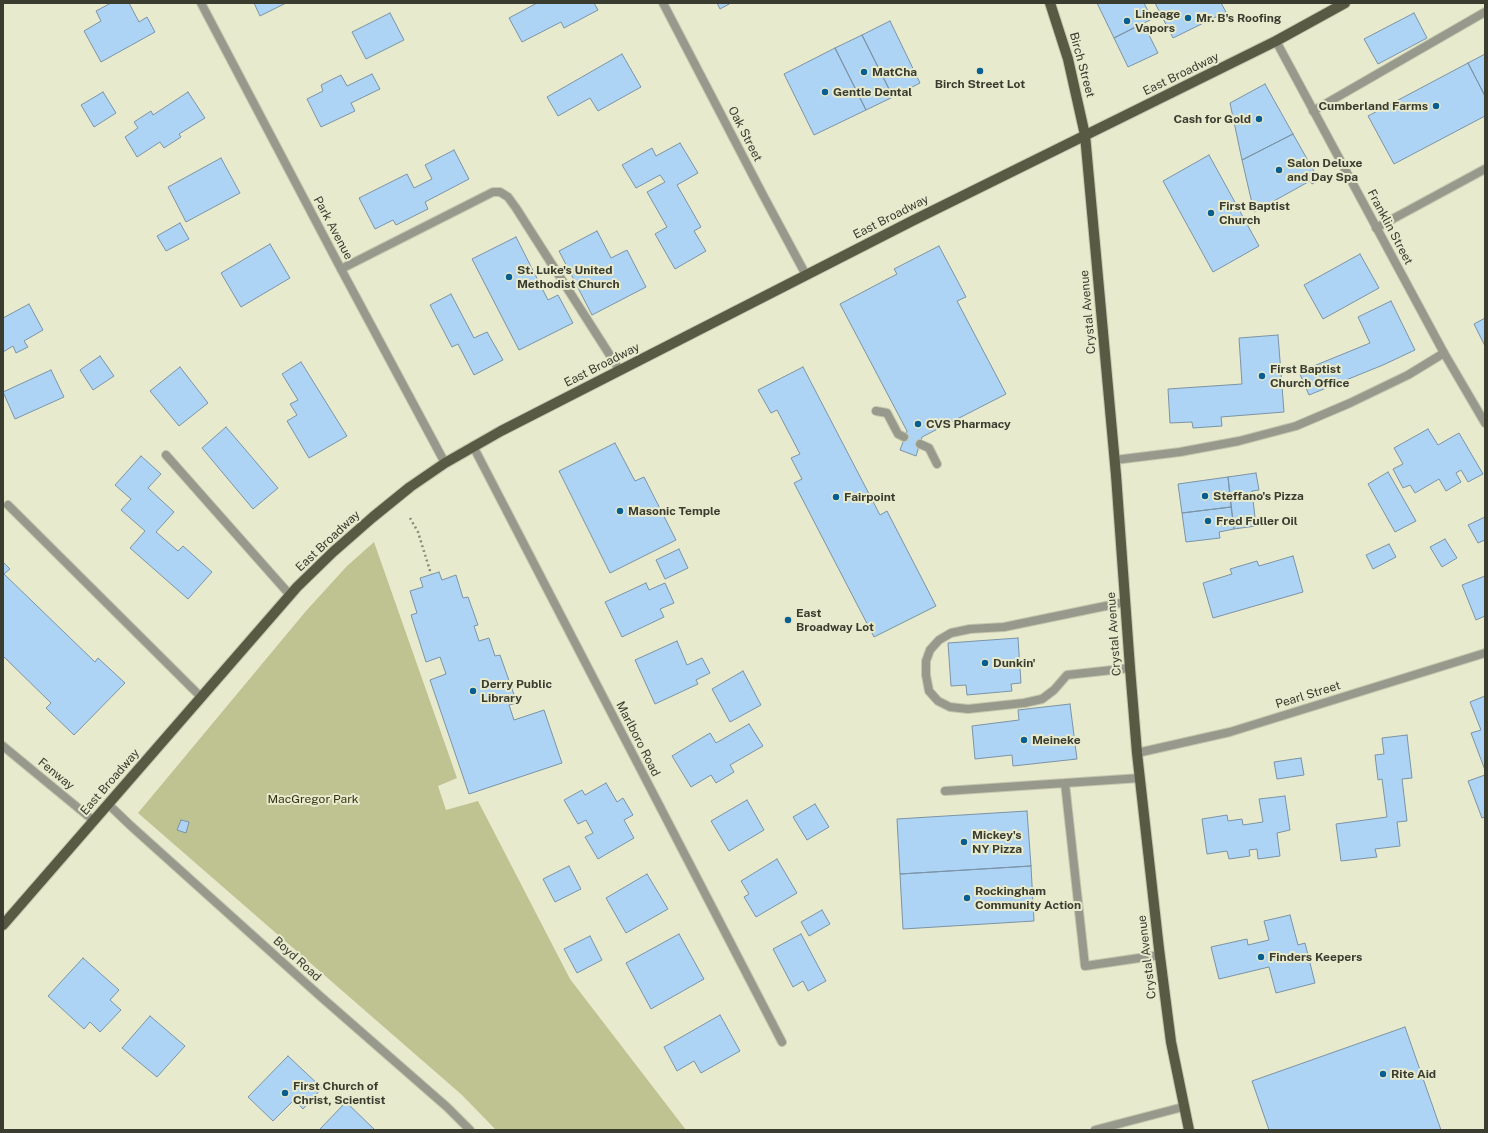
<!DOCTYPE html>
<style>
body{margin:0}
#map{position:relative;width:1488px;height:1133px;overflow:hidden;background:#e7eacc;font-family:"Public Sans",sans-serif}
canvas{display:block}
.frame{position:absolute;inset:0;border:4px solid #3b3c30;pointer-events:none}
</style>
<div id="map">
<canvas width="1488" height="1133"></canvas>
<div class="frame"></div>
</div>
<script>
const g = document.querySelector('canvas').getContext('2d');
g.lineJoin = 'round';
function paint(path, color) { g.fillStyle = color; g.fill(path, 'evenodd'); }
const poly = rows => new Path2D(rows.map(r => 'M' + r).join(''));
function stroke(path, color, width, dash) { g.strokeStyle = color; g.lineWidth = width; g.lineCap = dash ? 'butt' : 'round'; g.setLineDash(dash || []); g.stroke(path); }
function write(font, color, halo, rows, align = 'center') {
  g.font = font + ' "Public Sans",sans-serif'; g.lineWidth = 4; g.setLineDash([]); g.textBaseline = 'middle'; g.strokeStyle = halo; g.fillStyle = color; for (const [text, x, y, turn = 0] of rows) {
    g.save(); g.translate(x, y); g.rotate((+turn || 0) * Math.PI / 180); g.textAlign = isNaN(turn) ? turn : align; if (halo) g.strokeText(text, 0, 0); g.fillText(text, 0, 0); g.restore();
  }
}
const green = poly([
 [374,542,457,778,438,786,446,810,478,801,570,979,686,1130,496,1130,462,1095,138,813,306,611,347,566]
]);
const building = poly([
 [111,3,129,3,139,22,147,17,155,32,101,62,84,31,101,21,96,11,111,3],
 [254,3,286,3,260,16,254,3],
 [537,3,594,3,598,10,564,28,561,22,522,42,509,18,537,3],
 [717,3,731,3,720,9,717,3],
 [1097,3,1144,3,1152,19,1114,38,1097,3],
 [1155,3,1221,3,1226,12,1173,38,1155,3],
 [390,13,404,40,366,59,352,32,390,13],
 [1414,13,1427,38,1378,64,1364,39,1414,13],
 [890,21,920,83,893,97,862,35,890,21],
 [1143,23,1158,53,1128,67,1114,38,1143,23],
 [862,35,893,97,866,110,835,48,862,35],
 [835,48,866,110,814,135,784,74,835,48],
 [622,54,641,87,598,111,590,98,558,116,547,97,622,54],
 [1485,54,1485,96,1468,63,1485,54],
 [1468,63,1485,96,1485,116,1394,164,1368,116,1468,63],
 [372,74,380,89,351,103,355,111,321,127,307,99,323,91,321,85,341,75,347,86,372,74],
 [1265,84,1293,134,1242,160,1230,103,1265,84],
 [103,92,116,113,94,127,81,105,103,92],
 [188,92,205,118,179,134,181,137,164,148,160,142,137,157,125,137,138,128,134,122,151,111,153,115,188,92],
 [1293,134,1319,180,1312,184,1310,181,1254,212,1242,160,1293,134],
 [680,143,698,173,677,185,701,227,694,231,706,251,675,269,655,234,667,227,647,192,665,182,660,175,636,188,622,165,652,148,656,156,680,143],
 [454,150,469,179,425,202,428,209,396,225,393,220,375,229,359,198,407,174,414,188,432,179,425,165,454,150],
 [1209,155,1259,246,1213,272,1163,181,1209,155],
 [221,158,240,193,186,222,168,187,221,158],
 [180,223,189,239,166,251,157,236,180,223],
 [597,231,611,258,627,250,646,287,592,315,559,251,597,231],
 [516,237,548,300,558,295,573,323,519,350,472,259,516,237],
 [270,244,290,278,241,307,221,273,270,244],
 [939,246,966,297,957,301,1006,394,922,437,916,456,900,450,907,431,840,304,897,274,894,269,939,246],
 [1360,254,1379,288,1323,319,1304,285,1360,254],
 [451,294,474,338,487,332,503,360,474,375,458,344,452,347,430,305,451,294],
 [1391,301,1415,350,1383,365,1309,395,1299,372,1370,343,1358,317,1391,301],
 [29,304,43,330,24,341,28,347,16,353,13,346,3,352,3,318,29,304],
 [1485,318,1485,346,1474,324,1485,318],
 [1278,335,1284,412,1221,417,1222,426,1193,428,1192,422,1170,423,1168,389,1242,384,1239,338,1278,335],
 [100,356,114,376,93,390,80,370,100,356],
 [301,362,347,436,309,458,287,421,297,415,290,404,298,400,282,374,301,362],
 [180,367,208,403,179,426,150,391,180,367],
 [803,367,880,515,887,511,936,606,874,637,794,483,802,479,791,458,800,454,777,410,771,413,758,390,803,367],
 [51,370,64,397,15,419,3,392,51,370],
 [226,427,278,488,253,509,202,448,226,427],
 [1428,429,1438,445,1459,433,1483,474,1468,482,1461,470,1456,473,1461,482,1446,491,1439,479,1415,493,1410,485,1403,488,1393,469,1403,464,1394,448,1428,429],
 [615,443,635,481,644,477,676,540,610,573,559,471,615,443],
 [141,456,161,474,148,488,174,512,156,532,178,551,183,546,212,572,188,599,130,548,145,531,121,510,131,499,115,485,141,456],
 [1388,472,1416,521,1395,532,1368,484,1388,472],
 [1256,473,1259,490,1252,491,1256,526,1234,529,1228,477,1256,473],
 [1228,477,1231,507,1182,513,1178,484,1228,477],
 [1231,507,1234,529,1219,532,1220,538,1186,542,1182,513,1231,507],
 [1485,517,1485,540,1478,543,1468,525,1485,517],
 [1445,539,1457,558,1442,567,1430,547,1445,539],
 [1389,544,1396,557,1373,569,1366,555,1389,544],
 [679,549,688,568,665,579,656,560,679,549],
 [1293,556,1303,592,1213,618,1203,583,1232,574,1230,569,1257,561,1259,566,1293,556],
 [3,562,10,569,4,574,95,662,98,658,125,683,74,735,46,708,51,703,3,656,3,562],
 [439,572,442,580,456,575,463,598,468,597,478,625,474,626,479,641,489,638,495,656,500,655,517,703,509,705,514,720,544,710,562,763,469,794,430,680,446,674,440,657,426,662,411,615,417,613,410,591,423,587,420,578,439,572],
 [1485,576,1485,616,1476,620,1462,585,1485,576],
 [646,583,649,590,665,583,674,603,660,609,664,617,622,637,605,602,646,583],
 [1018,638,1021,683,1011,684,1012,691,967,695,966,685,951,686,948,643,1018,638],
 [677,641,687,665,702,658,710,673,696,680,698,684,655,704,635,660,677,641],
 [743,671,761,705,730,722,712,689,743,671],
 [1485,696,1485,770,1471,733,1481,730,1470,702,1485,696],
 [1070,704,1077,759,1013,766,1012,755,975,759,972,726,1019,720,1018,710,1070,704],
 [749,724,763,746,730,765,734,772,716,783,711,775,691,787,672,756,710,733,716,743,749,724],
 [1407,735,1412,778,1402,779,1407,821,1397,822,1400,846,1375,849,1377,857,1341,861,1336,824,1387,817,1382,779,1378,780,1375,755,1384,754,1382,738,1407,735],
 [1301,758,1304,775,1277,779,1274,762,1301,758],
 [1485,775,1485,817,1482,818,1468,781,1485,775],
 [606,783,617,802,623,798,633,815,624,820,634,838,598,859,585,837,593,833,586,820,578,824,564,800,582,790,585,795,606,783],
 [1285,796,1290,830,1277,833,1280,856,1258,859,1257,849,1249,850,1250,856,1229,859,1227,851,1207,854,1202,819,1227,815,1228,821,1242,819,1243,825,1263,822,1259,799,1285,796],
 [747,800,764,830,729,851,711,821,747,800],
 [815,804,829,827,807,840,793,817,815,804],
 [1027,811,1031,866,900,874,897,819,1027,811],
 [181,820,189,822,186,833,177,830,181,820],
 [777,859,797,893,756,917,744,897,749,894,741,881,777,859],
 [569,866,581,889,555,902,543,879,569,866],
 [1031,866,1034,921,903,929,900,874,1031,866],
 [647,874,668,909,626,933,606,898,647,874],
 [822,910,830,924,809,936,801,922,822,910],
 [1290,915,1298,945,1305,943,1315,983,1276,993,1269,967,1219,979,1211,947,1247,939,1248,945,1269,940,1264,921,1290,915],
 [679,934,704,979,651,1009,626,963,679,934],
 [801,934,826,981,808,991,803,981,793,987,773,949,801,934],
 [590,936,602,960,577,973,564,949,590,936],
 [83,958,119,990,110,1000,121,1010,100,1032,90,1022,84,1029,48,996,83,958],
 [720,1015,740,1051,701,1073,694,1061,677,1071,664,1047,720,1015],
 [150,1016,185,1046,157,1077,122,1048,150,1016],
 [1405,1027,1441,1130,1269,1130,1252,1081,1405,1027],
 [288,1056,322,1088,303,1109,294,1100,273,1121,248,1097,288,1056],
 [346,1102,375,1130,319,1130,346,1102]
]);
const path = poly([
 [410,518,418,532,431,574]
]);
const service = poly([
 [1313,111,1485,12],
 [1376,228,1485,169],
 [341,269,493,192,500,192,508,197,516,208,620,371],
 [876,411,887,413,898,434,904,437],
 [920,444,929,448,937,464],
 [166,455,290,595],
 [1115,460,1180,452,1239,441,1296,426,1350,403,1408,375,1444,353],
 [8,505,201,697],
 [1125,602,1004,627,970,629,951,633,939,640,930,650,926,661,926,675,929,691,938,701,950,707,968,709,1024,703,1042,699,1054,690,1067,675,1130,668],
 [1065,783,1085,966,1160,955],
 [945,791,1140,778],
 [1095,1130,1183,1107]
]);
const minor = poly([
 [201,3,341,269,445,463],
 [663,3,763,195,806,275],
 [1276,41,1444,353,1485,423],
 [473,446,782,1042],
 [3,746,94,821],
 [1137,753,1230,732,1485,653],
 [108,804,131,826,320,996,447,1107,470,1130]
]);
const primary = poly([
 [1050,3,1068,59,1085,135,1116,475,1130,668,1137,753,1159,949,1171,1042,1189,1130],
 [3,925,297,587,333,552,373,517,410,487,445,463,501,431,912,221,1276,41,1345,3]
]);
const markers = [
 [1188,18,4,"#075e90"],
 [1127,21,4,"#075e90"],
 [980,71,4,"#075e90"],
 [864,72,4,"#075e90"],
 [825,92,4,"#075e90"],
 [1436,106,4,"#075e90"],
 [1259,119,4,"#075e90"],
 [1279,170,4,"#075e90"],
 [1211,213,4,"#075e90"],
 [509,277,4,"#075e90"],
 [1262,376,4,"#075e90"],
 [918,424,4,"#075e90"],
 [1205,496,4,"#075e90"],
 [836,497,4,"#075e90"],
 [620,511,4,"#075e90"],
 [1208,521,4,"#075e90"],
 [788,620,4,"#075e90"],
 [985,663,4,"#075e90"],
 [473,691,4,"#075e90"],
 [1024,740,4,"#075e90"],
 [964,842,4,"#075e90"],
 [967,898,4,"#075e90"],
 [1261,957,4,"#075e90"],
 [1383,1074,4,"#075e90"],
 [285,1093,4,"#075e90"]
];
const poiNames = [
 ["Lineage",1135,14],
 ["Vapors",1135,28],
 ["Mr. B's Roofing",1196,18],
 ["MatCha",872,72],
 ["Birch Street Lot",980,84,"center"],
 ["Gentle Dental",833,92],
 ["Cumberland Farms",1428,106,"right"],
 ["Cash for Gold",1251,119,"right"],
 ["Salon Deluxe",1287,163],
 ["and Day Spa",1287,177],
 ["First Baptist",1219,206],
 ["Church",1219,220],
 ["St. Luke's United",517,270],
 ["Methodist Church",517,284],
 ["First Baptist",1270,369],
 ["Church Office",1270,383],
 ["CVS Pharmacy",926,424],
 ["Steffano's Pizza",1213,496],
 ["Fairpoint",844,497],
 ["Masonic Temple",628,511],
 ["Fred Fuller Oil",1216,521],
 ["East",796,613],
 ["Broadway Lot",796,627],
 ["Dunkin'",993,663],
 ["Derry Public",481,684],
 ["Library",481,698],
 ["Meineke",1032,740],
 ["Mickey's",972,835],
 ["NY Pizza",972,849],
 ["Rockingham",975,891],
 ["Community Action",975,905],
 ["Finders Keepers",1269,957],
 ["Rite Aid",1391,1074],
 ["First Church of",293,1086],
 ["Christ, Scientist",293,1100]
];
const streetNames = [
 ["Birch Street",1082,65,75],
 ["East Broadway",1181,74,-26],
 ["Oak Street",745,134,63],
 ["East Broadway",891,217,-27],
 ["Franklin Street",1390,227,62],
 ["Park Avenue",333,228,62],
 ["Crystal Avenue",1088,312,-95],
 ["East Broadway",602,365,-27],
 ["East Broadway",328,541,-43],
 ["Crystal Avenue",1114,634,-94],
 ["Pearl Street",1308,695,-17],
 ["Marlboro Road",638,739,63],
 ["Fenway",56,774,39],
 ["East Broadway",110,782,-49],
 ["Crystal Avenue",1147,957,-97],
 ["Boyd Road",297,959,42]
];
const parkNames = [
 ["MacGregor Park",313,799]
];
paint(green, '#bfc392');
paint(building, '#add4f4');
stroke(building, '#7b93a6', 1);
stroke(service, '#c5c7ad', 10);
stroke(minor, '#c5c7ad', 10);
stroke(primary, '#c5c7ad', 12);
stroke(path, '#898b76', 2.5, [2, 3]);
stroke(service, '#98998d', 8);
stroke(minor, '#98998d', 8);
stroke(primary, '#585a44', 10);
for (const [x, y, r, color] of markers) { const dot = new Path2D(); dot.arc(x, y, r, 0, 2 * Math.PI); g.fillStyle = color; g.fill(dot); stroke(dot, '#e7eacc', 1.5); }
write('bold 12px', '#3b3c30', '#e7eacc', poiNames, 'left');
write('12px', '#3b3c30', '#e7eacc', streetNames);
write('12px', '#323411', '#e7eacc', parkNames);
</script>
